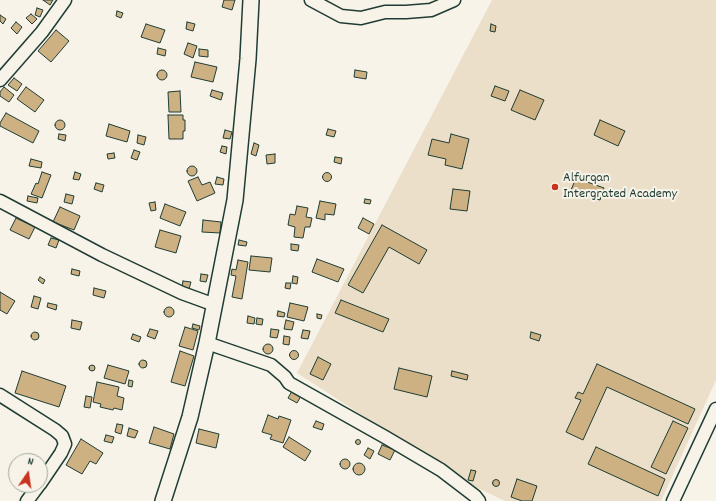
<!DOCTYPE html>
<style>
body{margin:0}
#map{position:relative;width:716px;height:501px;overflow:hidden;background:#f7f3e8;font-family:Dekko,sans-serif}
canvas{display:block}
.north{position:absolute;left:8px;top:453px;width:40px;height:40px;box-sizing:border-box;background:#f7f3e8;border:1px solid #a1aaa0;border-radius:50%;rotate:13deg;font-size:11px;font-weight:700;line-height:16px;text-align:center;color:#1f3d34}
.north::after{content:'';display:block;margin:auto;width:14px;height:18px;background:#c8321e;clip-path:polygon(50% 0,100% 100%,50% 72%,0 100%)}
</style>
<div id="map">
<canvas width="716" height="501"></canvas>
<div class="north">N</div>
</div>
<script>
const g = document.querySelector('canvas').getContext('2d');
g.lineJoin = 'round';
function paint(path, color) { g.fillStyle = color; g.fill(path, 'evenodd'); }
const poly = rows => new Path2D(rows.map(r => 'M' + r).join(''));
function stroke(path, color, width, dash) { g.strokeStyle = color; g.lineWidth = width; g.lineCap = dash ? 'butt' : 'round'; g.setLineDash(dash || []); g.stroke(path); }
function write(font, color, halo, rows, align = 'center') {
  g.font = font + ' Dekko,sans-serif'; g.lineWidth = 4; g.setLineDash([]); g.textBaseline = 'middle'; g.strokeStyle = halo; g.fillStyle = color; for (const [text, x, y, turn = 0] of rows) {
    g.save(); g.translate(x, y); g.rotate((+turn || 0) * Math.PI / 180); g.textAlign = isNaN(turn) ? turn : align; if (halo) g.strokeText(text, 0, 0); g.fillText(text, 0, 0); g.restore();
  }
}
const built = poly([
 [492,0,716,0,716,380,661,501,505,501,465,482,297,373]
]);
const building = poly([
 [43,0,53,0,50,5,43,0],
 [224,0,235,0,232,10,222,7,224,0],
 [37,8,43,10,40,17,35,15,37,8],
 [117,11,123,13,121,18,116,16,117,11],
 [31,14,37,19,32,24,26,18,31,14],
 [0,15,6,19,3,24,0,21,0,15],
 [16,22,22,27,17,34,11,28,16,22],
 [187,22,195,24,193,31,186,29,187,22],
 [146,24,165,30,160,43,141,37,146,24],
 [491,24,496,26,495,32,490,31,491,24],
 [56,30,69,41,51,62,38,51,56,30],
 [188,43,197,46,193,58,184,54,188,43],
 [158,48,166,50,165,56,157,54,158,48],
 [199,49,208,50,208,57,199,56,199,49],
 [195,62,217,67,213,82,191,77,195,62],
 [355,70,367,72,366,79,354,77,355,70],
 '157 75a5 5 0 1 1 10 0a5 5 0 1 1-10 0Z',
 [14,78,22,84,17,91,8,85,14,78],
 [495,86,509,91,505,101,491,96,495,86],
 [4,87,14,95,9,102,0,96,0,92,4,87],
 [26,87,44,100,35,112,17,99,26,87],
 [212,90,223,93,221,100,210,96,212,90],
 [520,90,544,100,535,120,511,110,520,90],
 [180,91,181,112,169,112,168,92,180,91],
 [6,113,39,131,33,143,0,126,0,123,6,113],
 [168,115,183,115,183,120,185,120,185,131,183,131,183,139,169,139,168,115],
 [600,120,625,131,618,146,594,135,600,120],
 '55 125a5 5 0 1 1 10 0a5 5 0 1 1-10 0Z',
 [109,124,130,131,127,142,106,136,109,124],
 [328,129,336,131,334,137,326,135,328,129],
 [225,130,232,132,230,139,223,138,225,130],
 [59,134,66,135,65,141,58,139,59,134],
 [451,134,469,139,462,169,445,165,446,159,428,155,432,139,449,143,451,134],
 [138,135,146,137,144,145,137,143,138,135],
 [254,143,259,145,256,156,251,154,254,143],
 [222,146,227,147,226,154,220,152,222,146],
 [134,150,140,152,137,160,131,158,134,150],
 [114,153,115,158,108,159,107,154,114,153],
 [275,154,275,163,267,164,266,155,275,154],
 [335,157,342,158,341,164,334,162,335,157],
 [31,159,42,162,41,168,29,166,31,159],
 '187 171a5 5 0 1 1 10 0a5 5 0 1 1-10 0Z',
 [42,172,51,175,42,198,31,194,36,183,38,184,42,172],
 [75,172,81,174,79,180,73,179,75,172],
 '322.5 177a4.5 4.5 0 1 1 9 0a4.5 4.5 0 1 1-9 0Z',
 [198,177,202,185,210,182,215,193,197,201,188,181,198,177],
 [217,177,224,179,223,185,215,184,217,177],
 [576,178,604,188,600,200,571,190,576,178],
 [96,183,104,185,102,192,94,189,96,183],
 [453,189,470,191,467,211,450,209,453,189],
 [66,194,74,196,72,204,64,202,66,194],
 [28,196,38,198,37,203,27,201,28,196],
 [365,199,371,200,370,204,364,203,365,199],
 [320,201,336,204,334,215,325,214,325,220,316,218,320,201],
 [155,202,156,210,151,211,149,203,155,202],
 [165,204,186,212,180,226,160,218,165,204],
 [297,206,308,208,306,217,312,218,310,227,305,227,303,238,294,237,295,227,288,225,290,214,295,215,297,206],
 [60,207,80,216,74,230,53,222,60,207],
 [16,218,35,227,29,239,10,230,16,218],
 [363,218,374,224,369,234,358,228,363,218],
 [203,220,221,222,220,233,202,232,203,220],
 [382,225,427,250,419,264,389,247,363,293,348,285,382,225],
 [160,230,181,236,176,253,155,247,160,230],
 [51,238,59,240,56,248,48,245,51,238],
 [239,240,247,242,246,246,238,245,239,240],
 [291,244,299,245,298,251,291,250,291,244],
 [251,256,272,258,270,272,249,270,251,256],
 [317,259,344,269,338,282,312,272,317,259],
 [238,260,248,262,242,299,232,297,236,276,231,275,232,269,236,270,238,260],
 [72,269,80,271,79,276,71,274,72,269],
 [201,274,208,275,206,282,200,281,201,274],
 [293,276,298,277,297,284,292,283,293,276],
 [40,277,45,280,43,284,38,280,40,277],
 [183,281,191,282,189,289,182,287,183,281],
 [286,283,291,283,290,289,285,288,286,283],
 [94,288,106,291,104,298,93,295,94,288],
 [0,292,15,301,7,314,0,310,0,292],
 [34,296,41,298,38,309,31,307,34,296],
 [341,300,389,319,383,332,335,313,341,300],
 [48,303,57,305,56,310,47,307,48,303],
 [290,303,308,307,304,321,287,317,290,303],
 '164 312a5 5 0 1 1 10 0a5 5 0 1 1-10 0Z',
 [278,311,285,313,284,317,277,316,278,311],
 [317,314,322,315,321,319,317,318,317,314],
 [248,316,255,318,254,324,247,323,248,316],
 [257,318,263,319,262,325,256,324,257,318],
 [72,320,82,322,80,330,71,328,72,320],
 [286,320,294,322,292,330,284,329,286,320],
 [193,324,200,326,199,330,192,328,193,324],
 [185,327,198,331,193,350,179,346,185,327],
 [150,329,158,331,155,339,147,336,150,329],
 [271,329,279,330,277,338,270,337,271,329],
 [303,330,310,331,308,339,301,338,303,330],
 [531,332,541,335,539,341,530,338,531,332],
 '31 336a4 4 0 1 1 8 0a4 4 0 1 1-8 0Z',
 [133,334,141,337,139,342,131,339,133,334],
 [284,336,290,337,289,345,283,344,284,336],
 '263 349a5 5 0 1 1 10 0a5 5 0 1 1-10 0Z',
 '289.5 355a4.5 4.5 0 1 1 9 0a4.5 4.5 0 1 1-9 0Z',
 [180,351,194,356,185,386,171,382,180,351],
 [318,357,331,364,323,380,310,374,318,357],
 '139 364a4 4 0 1 1 8 0a4 4 0 1 1-8 0Z',
 [597,364,695,409,688,424,607,387,583,440,566,432,581,400,575,398,578,392,583,394,597,364],
 [108,365,129,371,125,384,104,378,108,365],
 '89 368a3 3 0 1 1 6 0a3 3 0 1 1-6 0Z',
 [399,368,432,376,427,397,394,389,399,368],
 [22,371,66,386,59,407,15,393,22,371],
 [452,371,468,375,467,380,451,376,452,371],
 [129,380,133,381,132,387,128,386,129,380],
 [97,382,119,387,117,396,124,398,122,410,114,408,113,410,100,407,101,404,93,402,97,382],
 [292,391,301,396,297,403,288,398,292,391],
 [86,396,92,397,90,408,84,407,86,396],
 [268,415,278,419,279,416,291,420,283,443,270,439,272,435,262,432,268,415],
 [316,421,324,424,322,430,313,427,316,421],
 [673,421,688,428,666,474,651,467,673,421],
 [117,424,123,425,121,434,115,432,117,424],
 [154,427,174,434,170,449,149,443,154,427],
 [129,428,138,431,135,438,127,436,129,428],
 [199,429,219,434,216,448,196,443,199,429],
 [106,435,114,437,112,443,104,441,106,435],
 [289,437,311,451,305,461,283,447,289,437],
 [81,439,103,453,96,464,90,461,82,474,66,465,81,439],
 '355.5 442a2.5 2.5 0 1 1 5 0a2.5 2.5 0 1 1-5 0Z',
 [382,445,395,450,390,460,378,454,382,445],
 [596,447,665,479,658,496,588,464,596,447],
 [368,448,374,451,370,459,364,455,368,448],
 '340 464a5 5 0 1 1 10 0a5 5 0 1 1-10 0Z',
 '353 469a6 6 0 1 1 12 0a6 6 0 1 1-12 0Z',
 [471,470,476,471,473,481,468,480,471,470],
 [517,479,537,486,532,501,522,501,511,497,517,479],
 '492.5 483a3.5 3.5 0 1 1 7 0a3.5 3.5 0 1 1-7 0Z'
]);
const minor = poly([
 [311,0,341,16,361,18,385,12,406,12,431,10,454,0],
 [0,80,42,32,65,0],
 [0,201,102,255,182,293,215,305],
 [207,343,271,365,285,377,289,383,385,437,441,470,475,496,479,501],
 [0,395,55,430,62,436,65,444,61,453,40,484],
 [27,501,39,485],
 [673,501,716,409]
]);
const tertiary = poly([
 [163,501,190,417,207,343,235,200,248,59,251,0]
]);
const markers = [
 [555,187,4,"#c8321e"]
];
const poiNames = [
 ["Alfurqan",563,179],
 ["Intergrated Academy",563,195]
];
paint(built, '#ebdfca');
paint(building, '#ceb183');
stroke(building, '#1f3d34', 1);
stroke(minor, '#1f3d34', 15);
stroke(tertiary, '#1f3d34', 18);
stroke(minor, '#f7f3e8', 12);
stroke(tertiary, '#f7f3e8', 15);
for (const [x, y, r, color] of markers) { const dot = new Path2D(); dot.arc(x, y, r, 0, 2 * Math.PI); g.fillStyle = color; g.fill(dot); stroke(dot, '#f7f3e8', 1.5); }
write('14px', '#1f3d34', '#f7f3e8', poiNames, 'left');
</script>
